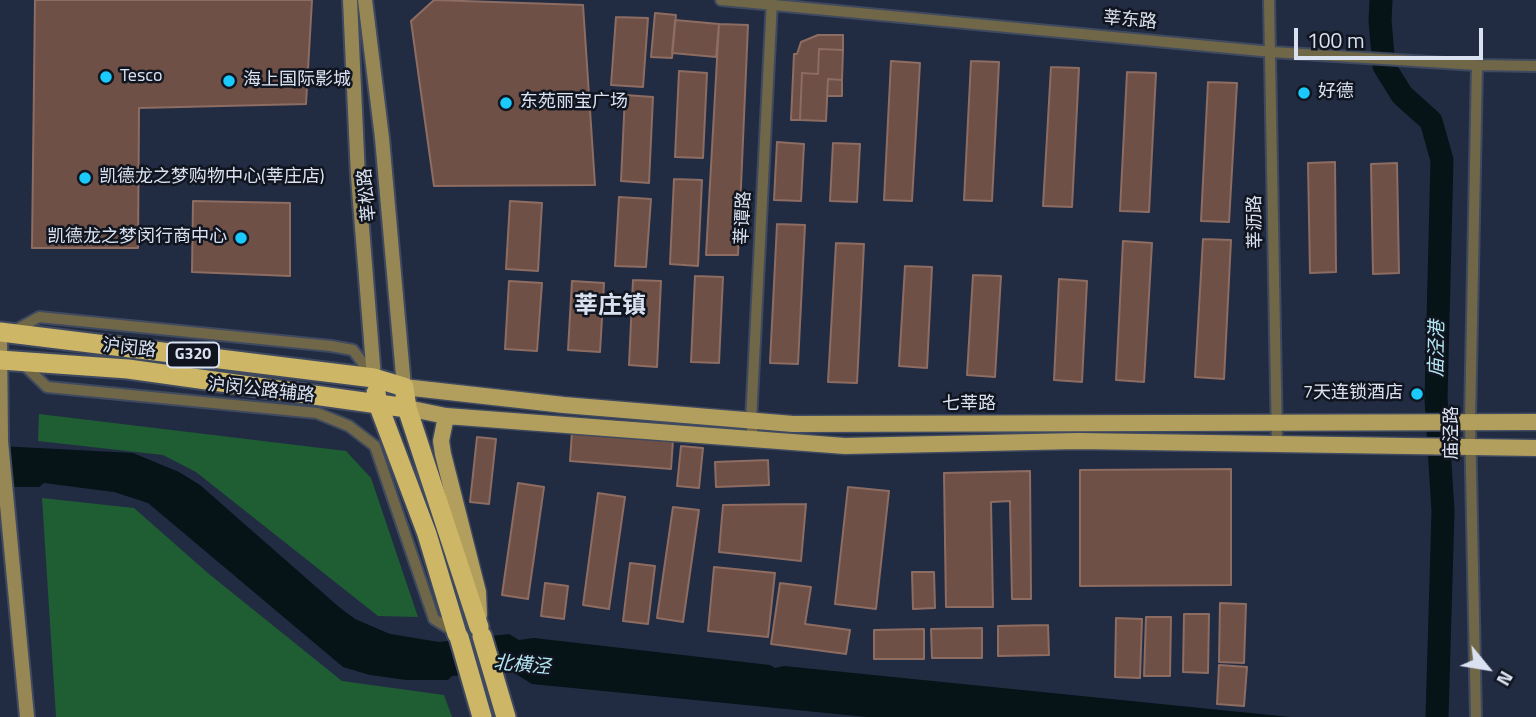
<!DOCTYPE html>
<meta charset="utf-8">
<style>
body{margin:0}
#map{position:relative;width:1536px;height:717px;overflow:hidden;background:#212c43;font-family:"Titillium Web",sans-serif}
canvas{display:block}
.north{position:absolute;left:1452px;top:633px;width:70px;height:70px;-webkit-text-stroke:5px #10151f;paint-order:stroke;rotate:120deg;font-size:19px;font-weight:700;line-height:28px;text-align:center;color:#dae2f1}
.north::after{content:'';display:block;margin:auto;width:24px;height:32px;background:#dae2f1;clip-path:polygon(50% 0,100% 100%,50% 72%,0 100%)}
.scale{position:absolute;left:1294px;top:28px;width:189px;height:32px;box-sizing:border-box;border:4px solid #dae2f1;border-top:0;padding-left:9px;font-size:21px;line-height:24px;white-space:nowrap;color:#dae2f1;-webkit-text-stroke:5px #10151f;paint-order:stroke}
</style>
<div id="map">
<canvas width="1536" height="717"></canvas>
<div class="north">N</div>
<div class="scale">100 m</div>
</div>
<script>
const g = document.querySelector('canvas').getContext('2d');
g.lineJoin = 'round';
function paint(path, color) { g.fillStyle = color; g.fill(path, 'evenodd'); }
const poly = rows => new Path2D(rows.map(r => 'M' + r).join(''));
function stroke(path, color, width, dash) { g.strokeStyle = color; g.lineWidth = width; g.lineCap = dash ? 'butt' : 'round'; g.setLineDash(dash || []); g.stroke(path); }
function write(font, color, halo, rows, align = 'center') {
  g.font = font + ' "Titillium Web","Noto Sans SC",sans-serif'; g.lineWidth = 5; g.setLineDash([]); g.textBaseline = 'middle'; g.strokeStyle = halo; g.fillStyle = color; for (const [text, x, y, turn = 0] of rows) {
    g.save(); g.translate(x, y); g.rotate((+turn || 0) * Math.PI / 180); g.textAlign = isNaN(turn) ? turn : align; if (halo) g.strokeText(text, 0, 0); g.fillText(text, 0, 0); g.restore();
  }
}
const green = poly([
 [39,414,346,451,371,478,418,617,378,616,196,472,163,455,38,441],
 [42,498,134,508,209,574,342,681,444,695,452,717,56,717]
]);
const water = poly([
 [0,446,133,453,179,472,200,485,339,607,355,619,390,634,439,642,509,634,519,640,534,638,770,665,775,668,784,666,1290,717,867,717,532,684,511,671,452,676,448,680,406,680,370,675,343,667,148,503,114,492,44,483,39,487,0,487]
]);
const river = poly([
 [1381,0,1380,21,1384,66,1402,95,1431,121,1442,160,1436,399,1443,511,1437,717]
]);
const building = poly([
 [35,0,312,0,306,104,139,108,138,248,32,248,35,0],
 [434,0,583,5,595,185,434,186,411,21,434,0],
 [655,13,676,15,672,58,651,57,655,13],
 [616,17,648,18,643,87,611,85,616,17],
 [675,20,719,24,716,57,672,53,675,20],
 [719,24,748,25,738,255,706,255,719,24],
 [818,35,843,35,843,50,819,49,818,74,802,73,800,120,791,120,794,54,797,54,801,42,818,35],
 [819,49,843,50,842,80,828,79,826,121,800,120,802,73,818,74,819,49],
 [891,61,920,63,912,201,884,200,891,61],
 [971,61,999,62,992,201,964,200,971,61],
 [1051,67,1079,68,1072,207,1043,206,1051,67],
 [679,71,707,73,703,158,675,157,679,71],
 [1127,72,1156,73,1149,212,1120,211,1127,72],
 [828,79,842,80,842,96,827,96,828,79],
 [1208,82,1237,83,1229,222,1201,221,1208,82],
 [625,95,653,97,649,183,621,181,625,95],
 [777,142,804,144,801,201,774,200,777,142],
 [833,143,860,144,857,202,830,201,833,143],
 [1335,162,1336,272,1310,273,1308,163,1335,162],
 [1397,163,1399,273,1373,274,1371,164,1397,163],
 [674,179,702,180,698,266,670,264,674,179],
 [619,197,651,199,646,267,615,266,619,197],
 [193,201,290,203,290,276,192,272,193,201],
 [510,201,542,203,538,271,506,269,510,201],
 [777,224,805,225,798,364,770,363,777,224],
 [1203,239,1231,240,1224,379,1195,377,1203,239],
 [1123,241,1152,243,1144,382,1116,380,1123,241],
 [836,243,864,244,857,383,828,382,836,243],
 [905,266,932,267,927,368,899,366,905,266],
 [973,275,1001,276,995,377,967,375,973,275],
 [695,276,723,277,719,363,691,362,695,276],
 [1059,279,1087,281,1082,382,1054,380,1059,279],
 [633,280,661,281,657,367,629,365,633,280],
 [509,281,542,283,537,351,505,349,509,281],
 [572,281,604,283,600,352,568,350,572,281],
 [572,432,673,440,671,469,570,461,572,432],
 [477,437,496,439,489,504,470,502,477,437],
 [681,446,703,448,699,488,677,486,681,446],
 [768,460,769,485,716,487,715,462,768,460],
 [1231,469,1231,585,1080,586,1080,470,1231,469],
 [1030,471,1031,599,1012,599,1010,501,991,502,993,607,946,607,944,473,1030,471],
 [518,483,544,487,528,599,502,595,518,483],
 [848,487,889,491,876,609,835,604,848,487],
 [598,493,625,497,609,609,583,605,598,493],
 [806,504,801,561,719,552,723,505,806,504],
 [673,507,699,510,683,622,657,618,673,507],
 [630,563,655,566,648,624,623,621,630,563],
 [714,567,775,573,768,637,708,631,714,567],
 [912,572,934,572,935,608,913,609,912,572],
 [545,583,568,586,564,619,541,616,545,583],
 [780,583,811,587,805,624,850,630,846,654,771,644,780,583],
 [1220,603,1246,604,1244,663,1219,662,1220,603],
 [1184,614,1209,614,1208,673,1183,672,1184,614],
 [1146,617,1171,617,1170,676,1144,676,1146,617],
 [1116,618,1142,619,1140,678,1115,677,1116,618],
 [1048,625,1049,655,998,656,998,626,1048,625],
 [982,628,982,658,932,658,931,629,982,628],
 [924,629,924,659,874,659,874,630,924,629],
 [1219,665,1247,667,1244,706,1217,704,1219,665]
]);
const street = poly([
 [721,0,1272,52,1477,65,1536,66],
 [1269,0,1277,444],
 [12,332,39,317,331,346,353,350,374,378],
 [21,362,47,387,317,413,349,426,375,446,434,619,455,632],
 [753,438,751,421,772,0],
 [1476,717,1470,421,1477,65]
]);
const secondary = poly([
 [350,0,358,177,374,378],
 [365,0,382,138,404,387],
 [0,332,1,441,27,717]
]);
const primary = poly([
 [404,387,564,405,793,424,1536,422],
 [407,408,446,416,845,446,1078,441,1536,448],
 [446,416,441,441,443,454,478,592,479,615]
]);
const highway = poly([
 [0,332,374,378,404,387,407,408,479,627],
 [0,360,128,369,407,408],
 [376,393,378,404,427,534,457,634],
 [482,636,506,717],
 [459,637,482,717]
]);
const markers = [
 [106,77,7,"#1bc9fc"],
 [229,81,7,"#1bc9fc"],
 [1304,93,7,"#1bc9fc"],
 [506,103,7,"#1bc9fc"],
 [85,178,7,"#1bc9fc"],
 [241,238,7,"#1bc9fc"],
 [1417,394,7,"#1bc9fc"]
];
const shields = [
 [193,355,52]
];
const shieldNames = [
 ["G320",193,355]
];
const streetNames = [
 ["莘东路",1130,21,5],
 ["莘松路",368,195,-95],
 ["莘谭路",744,218,-87],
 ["莘沥路",1256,222,-91],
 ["沪闵路",129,349,6],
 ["沪闵公路辅路",261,391,6],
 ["七莘路",969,405],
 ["庙泾路",1453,433,-90]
];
const poiNames = [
 ["Tesco",120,77],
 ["海上国际影城",243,81],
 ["好德",1318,93],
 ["东苑丽宝广场",520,103],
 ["凯德龙之梦购物中心(莘庄店)",99,178],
 ["凯德龙之梦闵行商中心",227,238,"right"],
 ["7天连锁酒店",1403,394,"right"]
];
const waterNames = [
 ["庙泾港",1438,349,-89],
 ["北横泾",522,666,5]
];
const districtNames = [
 ["莘庄镇",610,307]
];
paint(green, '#1f5d33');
paint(water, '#061317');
stroke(river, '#061317', 23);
paint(building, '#6f5046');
stroke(building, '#8d6c62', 2);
stroke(street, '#3f495f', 14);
stroke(secondary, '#3f495f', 18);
stroke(primary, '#3f495f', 19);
stroke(highway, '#3f495f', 23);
stroke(street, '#706748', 10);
stroke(secondary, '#968754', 14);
stroke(primary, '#b39f5d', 16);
stroke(highway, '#cdb665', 19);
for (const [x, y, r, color] of markers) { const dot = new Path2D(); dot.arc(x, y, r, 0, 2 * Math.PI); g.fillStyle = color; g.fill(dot); stroke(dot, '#10151f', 2.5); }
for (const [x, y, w] of shields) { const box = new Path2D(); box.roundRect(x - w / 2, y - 12.5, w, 25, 5); g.fillStyle = '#10151f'; g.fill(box); stroke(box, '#dae2f1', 2); }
write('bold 16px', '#dae2f1', null, shieldNames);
write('18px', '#dae2f1', '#10151f', streetNames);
write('18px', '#dae2f1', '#10151f', poiNames, 'left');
write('italic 19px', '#b4e5f3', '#10151f', waterNames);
write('bold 24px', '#dae2f1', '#10151f', districtNames);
</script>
